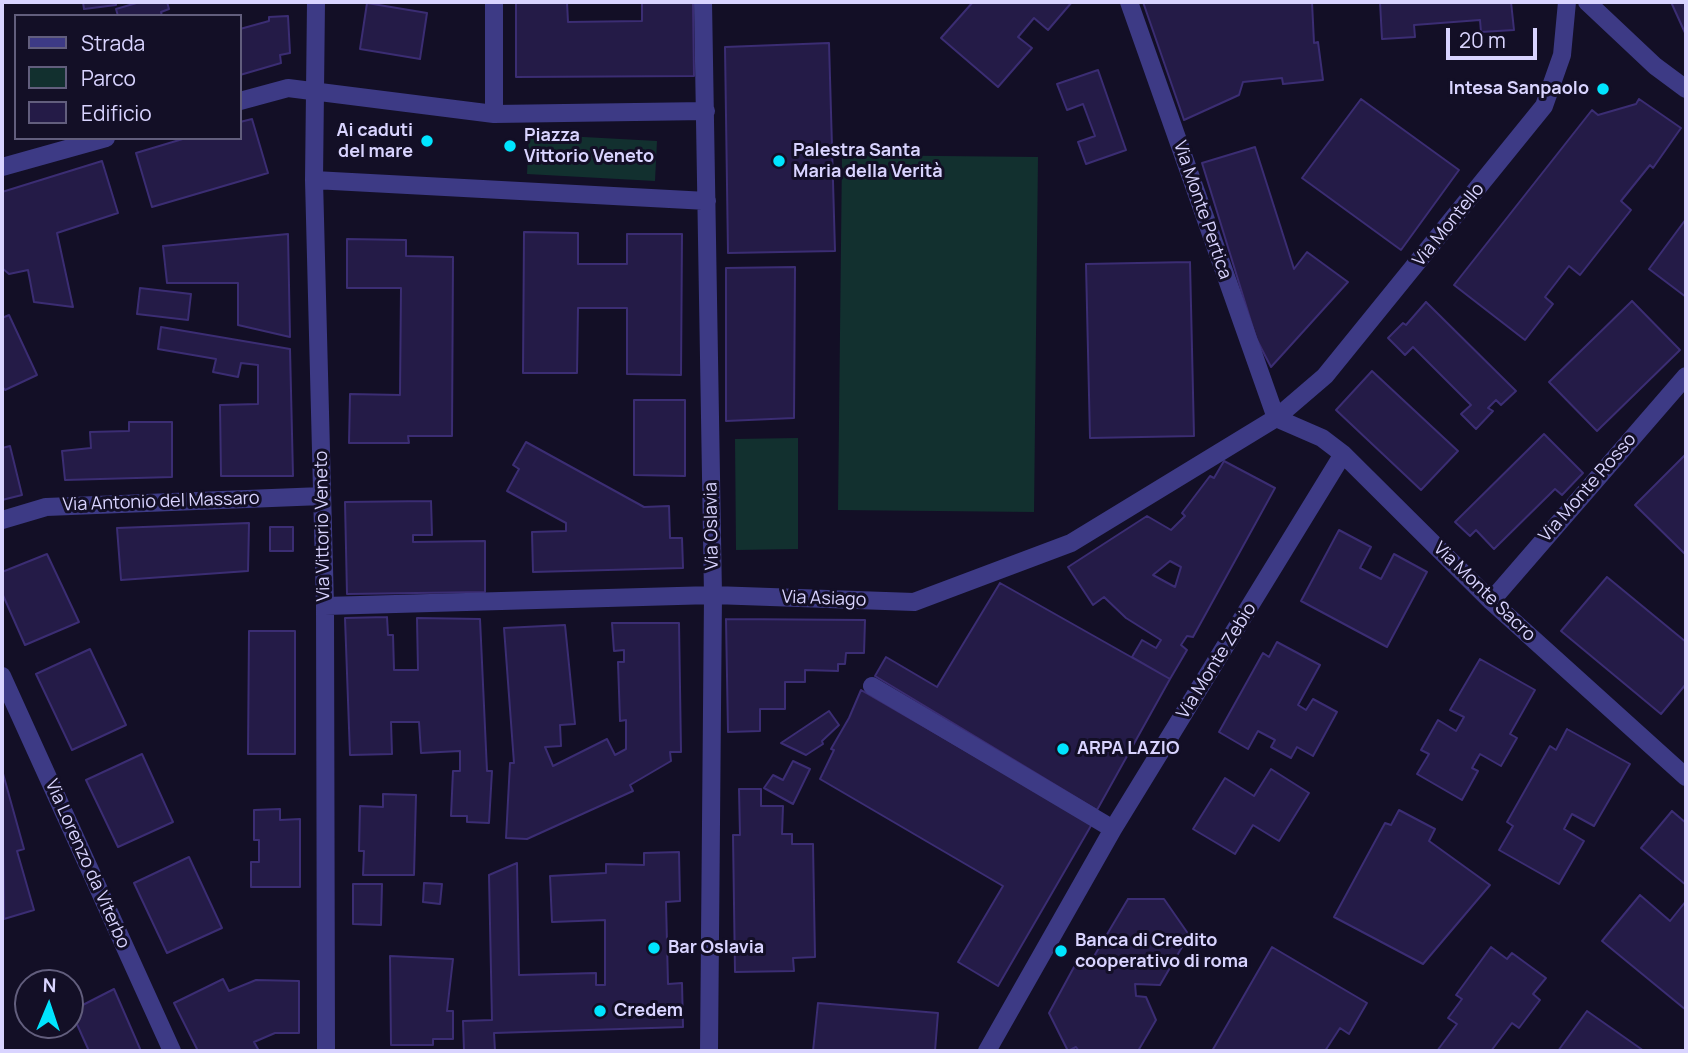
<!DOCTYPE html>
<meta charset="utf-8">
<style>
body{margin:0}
#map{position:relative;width:1688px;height:1053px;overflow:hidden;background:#130f26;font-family:Manrope,sans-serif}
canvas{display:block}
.frame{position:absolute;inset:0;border:4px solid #d9d4ff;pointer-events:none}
.legend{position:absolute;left:14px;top:14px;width:228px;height:126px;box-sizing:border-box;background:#130f26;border:2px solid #625e7d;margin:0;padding:9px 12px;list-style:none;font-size:21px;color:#d9d4ff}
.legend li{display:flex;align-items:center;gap:14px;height:35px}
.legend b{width:35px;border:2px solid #625e7d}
.north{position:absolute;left:14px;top:969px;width:70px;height:70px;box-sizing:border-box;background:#130f26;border:2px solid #625e7d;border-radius:50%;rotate:2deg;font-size:19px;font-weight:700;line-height:28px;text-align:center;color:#d9d4ff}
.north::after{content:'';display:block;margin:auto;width:24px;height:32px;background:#00e5ff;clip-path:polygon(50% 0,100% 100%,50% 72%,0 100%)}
.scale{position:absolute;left:1446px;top:28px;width:91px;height:32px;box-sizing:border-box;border:4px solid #d9d4ff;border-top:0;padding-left:9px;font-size:21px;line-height:24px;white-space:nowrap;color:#d9d4ff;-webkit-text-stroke:5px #130f26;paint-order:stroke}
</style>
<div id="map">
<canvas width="1688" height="1053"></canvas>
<div class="frame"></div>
<ul class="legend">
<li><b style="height:9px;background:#3d3a85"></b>Strada</li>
<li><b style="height:19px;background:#12302f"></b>Parco</li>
<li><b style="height:19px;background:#241b47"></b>Edificio</li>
</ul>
<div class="north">N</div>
<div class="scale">20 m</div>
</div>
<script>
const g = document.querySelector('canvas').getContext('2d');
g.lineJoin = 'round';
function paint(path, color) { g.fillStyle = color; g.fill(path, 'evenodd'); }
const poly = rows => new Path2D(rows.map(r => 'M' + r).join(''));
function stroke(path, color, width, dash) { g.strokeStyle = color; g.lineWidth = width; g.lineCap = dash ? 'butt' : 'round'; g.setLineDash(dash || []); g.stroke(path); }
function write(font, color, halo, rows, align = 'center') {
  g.font = font + ' Manrope,sans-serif'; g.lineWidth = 6; g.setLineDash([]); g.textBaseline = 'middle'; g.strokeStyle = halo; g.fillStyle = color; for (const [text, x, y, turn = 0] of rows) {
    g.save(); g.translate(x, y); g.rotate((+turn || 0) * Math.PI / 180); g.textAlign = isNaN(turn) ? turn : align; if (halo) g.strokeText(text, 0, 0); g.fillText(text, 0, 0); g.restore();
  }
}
const green = poly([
 [529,134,657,141,655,181,527,174],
 [842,155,1038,157,1034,512,838,510],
 [798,438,798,549,736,550,735,439]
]);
const building = poly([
 [83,2,116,2,116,5,84,9,83,2],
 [140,2,167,2,169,9,161,12,162,16,118,16,116,9,140,2],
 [516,2,567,2,568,22,642,21,642,2,693,2,694,76,516,77,516,2],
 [973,2,1072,2,1048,30,1034,18,1018,37,1032,48,998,87,941,38,973,2],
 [1143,2,1312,2,1314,43,1318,42,1323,80,1283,84,1282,78,1243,82,1239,95,1184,120,1143,2],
 [1380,2,1511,2,1514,30,1481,32,1480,20,1414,25,1415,37,1382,39,1380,2],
 [1671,2,1686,2,1686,35,1671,2],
 [367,3,427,13,420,59,360,49,367,3],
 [288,16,290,53,280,55,281,63,240,75,240,29,269,21,269,17,288,16],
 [829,43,835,251,728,253,725,47,829,43],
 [1098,70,1126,150,1086,164,1078,142,1095,136,1083,104,1067,110,1057,84,1098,70],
 [1361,99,1459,170,1401,250,1302,178,1361,99],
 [1639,99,1681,128,1653,168,1650,165,1621,201,1631,210,1580,275,1569,266,1545,297,1553,304,1525,340,1454,285,1592,110,1598,115,1636,104,1639,99],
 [252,119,268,173,152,207,136,153,186,138,240,138,240,122,252,119],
 [1255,147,1294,269,1307,252,1348,282,1271,367,1256,338,1202,163,1255,147],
 [102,161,118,213,57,233,73,307,34,302,28,270,9,274,2,268,2,192,102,161],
 [1686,219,1686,297,1649,269,1686,219],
 [524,232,578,233,578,264,627,264,627,234,682,234,681,375,627,374,627,308,578,308,577,373,523,373,524,232],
 [288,234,290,337,238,325,238,283,167,283,163,246,288,234],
 [347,239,406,240,406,256,453,257,452,436,408,436,409,443,349,443,350,394,400,395,401,288,347,288,347,239],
 [1190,262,1194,436,1090,438,1086,264,1190,262],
 [795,267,794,418,726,421,726,268,795,267],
 [140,288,191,294,188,320,137,314,140,288],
 [1632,301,1680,350,1597,431,1549,382,1632,301],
 [1426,302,1516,391,1501,405,1496,400,1488,408,1493,411,1476,429,1461,414,1471,405,1413,347,1405,355,1388,338,1403,323,1406,325,1426,302],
 [9,315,37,375,5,390,2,386,2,318,9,315],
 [161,327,290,349,293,476,221,476,220,405,258,404,258,365,241,363,238,377,213,372,216,359,158,349,161,327],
 [1372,371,1458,451,1421,490,1336,410,1372,371],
 [634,400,685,400,685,476,634,475,634,400],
 [129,422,172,422,172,477,65,480,62,451,91,448,90,432,129,431,129,422],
 [1544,434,1583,473,1562,495,1555,489,1494,549,1476,530,1470,536,1455,522,1544,434],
 [526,442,644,507,669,506,670,538,682,538,683,568,533,572,532,532,566,531,566,523,507,491,519,469,513,465,526,442],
 [10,446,22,495,2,500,2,448,10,446],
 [1686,454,1686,553,1685,554,1635,505,1686,454],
 [1224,461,1275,488,1193,637,1187,636,1181,645,1187,650,1170,679,1132,657,1142,640,1156,648,1161,640,1126,618,1104,597,1093,605,1068,567,1147,516,1171,530,1185,516,1182,513,1210,476,1214,478,1224,461],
 [1170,561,1181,567,1175,587,1153,575,1170,561],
 [431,501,432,535,413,535,413,542,485,541,485,592,347,594,345,502,431,501],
 [249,523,248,571,121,580,117,528,249,523],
 [270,527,293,527,293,551,270,551,270,527],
 [1339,530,1371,547,1360,568,1381,579,1394,554,1427,572,1387,647,1301,601,1339,530],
 [47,554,79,622,25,645,2,593,2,572,47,554],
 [1607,577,1686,642,1686,684,1661,714,1561,631,1607,577],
 [1000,583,1170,679,1097,810,875,676,886,657,937,687,1000,583],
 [387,617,388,635,393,635,394,670,418,670,417,618,480,619,487,771,492,771,489,823,467,822,467,816,451,816,453,771,460,771,460,751,421,753,419,722,391,722,392,754,350,755,345,618,387,617],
 [726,619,865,620,864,653,846,653,845,664,838,664,838,671,805,670,805,682,785,682,785,709,760,709,760,731,728,732,726,619],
 [612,623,679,623,681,752,670,752,671,761,630,785,633,791,527,839,506,838,510,763,514,763,504,628,565,625,575,724,560,725,561,746,545,747,553,766,607,739,615,755,626,749,626,720,620,721,618,662,624,662,624,650,614,651,612,623],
 [249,631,295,631,295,754,248,754,249,631],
 [1277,642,1320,665,1298,705,1306,710,1313,699,1337,712,1313,756,1297,747,1291,758,1271,747,1275,740,1258,731,1248,749,1219,732,1263,653,1269,657,1277,642],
 [90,649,126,725,72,750,36,674,90,649],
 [1480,659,1535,690,1510,734,1517,738,1501,766,1480,754,1472,768,1478,771,1462,800,1417,774,1429,754,1421,750,1438,720,1456,731,1464,717,1450,710,1480,659],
 [861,690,1092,824,998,986,958,962,1003,886,820,779,834,750,831,749,849,718,861,690],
 [829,711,839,725,822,741,823,744,806,755,781,743,829,711],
 [1567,729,1630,764,1594,826,1572,814,1564,829,1584,841,1559,884,1499,850,1513,826,1507,822,1550,746,1556,750,1567,729],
 [142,754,173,822,118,847,86,780,142,754],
 [793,761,810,769,793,804,764,788,773,775,783,780,793,761],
 [1271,769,1309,793,1279,841,1253,825,1235,854,1193,829,1225,778,1254,796,1271,769],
 [2,770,24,849,17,851,34,910,4,919,2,770],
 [739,789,761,789,761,806,783,806,782,834,792,834,792,844,813,844,815,957,793,958,794,971,735,972,733,835,740,835,739,789],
 [383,794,416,795,414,875,363,875,364,851,359,851,360,806,383,807,383,794],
 [280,809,280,820,300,819,300,887,251,887,251,862,259,862,259,840,254,840,254,810,280,809],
 [1399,810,1435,829,1429,841,1490,885,1423,964,1334,917,1385,823,1391,825,1399,810],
 [1672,811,1686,823,1686,885,1641,848,1672,811],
 [679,852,680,901,666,902,668,984,682,983,683,1027,494,1033,495,1051,464,1051,463,1021,492,1020,489,875,517,863,519,975,596,973,596,985,605,985,605,920,552,922,550,876,606,873,606,864,644,865,644,853,679,852],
 [189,857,222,928,167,953,134,883,189,857],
 [424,883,442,884,440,904,423,902,424,883],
 [353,884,382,884,381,925,353,924,353,884],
 [1640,895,1670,921,1686,901,1686,1010,1602,941,1640,895],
 [1128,899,1164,899,1189,935,1160,985,1135,984,1136,996,1146,997,1156,1020,1138,1051,1079,1051,1076,1047,1068,1051,1049,1013,1074,967,1087,968,1128,899],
 [1272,947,1367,1003,1349,1034,1340,1028,1325,1051,1212,1051,1272,947],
 [1491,947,1507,959,1512,953,1546,978,1533,994,1540,1000,1519,1028,1512,1023,1491,1051,1437,1051,1457,1024,1448,1018,1462,999,1456,995,1491,947],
 [390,956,453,959,447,1011,453,1011,453,1039,433,1039,433,1045,391,1045,390,956],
 [223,979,229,991,256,980,299,981,299,1033,275,1033,254,1042,259,1051,198,1051,174,1003,223,979],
 [114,989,141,1051,89,1051,71,1011,114,989],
 [818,1003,938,1013,935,1051,813,1051,818,1003],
 [1587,1011,1644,1051,1558,1051,1587,1011]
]);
const street = poly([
 [316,2,314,180,325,606,326,1051],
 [703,2,713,595,709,1051],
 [1129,2,1276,418],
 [1587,2,1655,66,1686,89],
 [240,101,288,88,494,114,706,111],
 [494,114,494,2],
 [2,167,106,138],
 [314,180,707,201],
 [1276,418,1322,438,1343,454,1491,601,1686,777],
 [2,520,46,507,322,496],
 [1491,601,1686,376],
 [325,606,713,595,914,602,1071,543,1276,418,1325,376,1544,106,1562,55,1567,2],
 [2,676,172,1051],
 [872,686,1113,829],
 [987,1051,1113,829,1343,454]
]);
const markers = [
 [1603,89,7,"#00e5ff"],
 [427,141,7,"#00e5ff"],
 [510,146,7,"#00e5ff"],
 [779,161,7,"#00e5ff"],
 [1063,749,7,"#00e5ff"],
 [654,948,7,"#00e5ff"],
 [1061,951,7,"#00e5ff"],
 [600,1011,7,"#00e5ff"]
];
const poiNames = [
 ["Intesa Sanpaolo",1589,89,"right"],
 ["Ai caduti",413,131,"right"],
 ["del mare",413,152,"right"],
 ["Piazza",524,136],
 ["Vittorio Veneto",524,157],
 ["Palestra Santa",793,151],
 ["Maria della Verità",793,172],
 ["ARPA LAZIO",1077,749],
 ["Banca di Credito",1075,941],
 ["cooperativo di roma",1075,962],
 ["Bar Oslavia",668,948],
 ["Credem",614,1011]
];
const streetNames = [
 ["Via Monte Pertica",1202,210,71],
 ["Via Montello",1449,225,-51],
 ["Via Monte Rosso",1588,488,-49],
 ["Via Antonio del Massaro",161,502,-2],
 ["Via Vittorio Veneto",323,526,-91],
 ["Via Oslavia",712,526,-91],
 ["Via Monte Sacro",1484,592,44],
 ["Via Asiago",824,599,2],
 ["Via Monte Zebio",1217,661,-58],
 ["Via Lorenzo da Viterbo",87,864,66]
];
paint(green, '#12302f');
paint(building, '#241b47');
stroke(building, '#3b2d73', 2);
stroke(street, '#3d3a85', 18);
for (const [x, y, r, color] of markers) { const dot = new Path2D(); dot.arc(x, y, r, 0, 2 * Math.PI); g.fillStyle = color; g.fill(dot); stroke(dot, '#130f26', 2.5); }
write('bold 18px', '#d9d4ff', '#130f26', poiNames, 'left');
write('18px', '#d9d4ff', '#130f26', streetNames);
</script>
